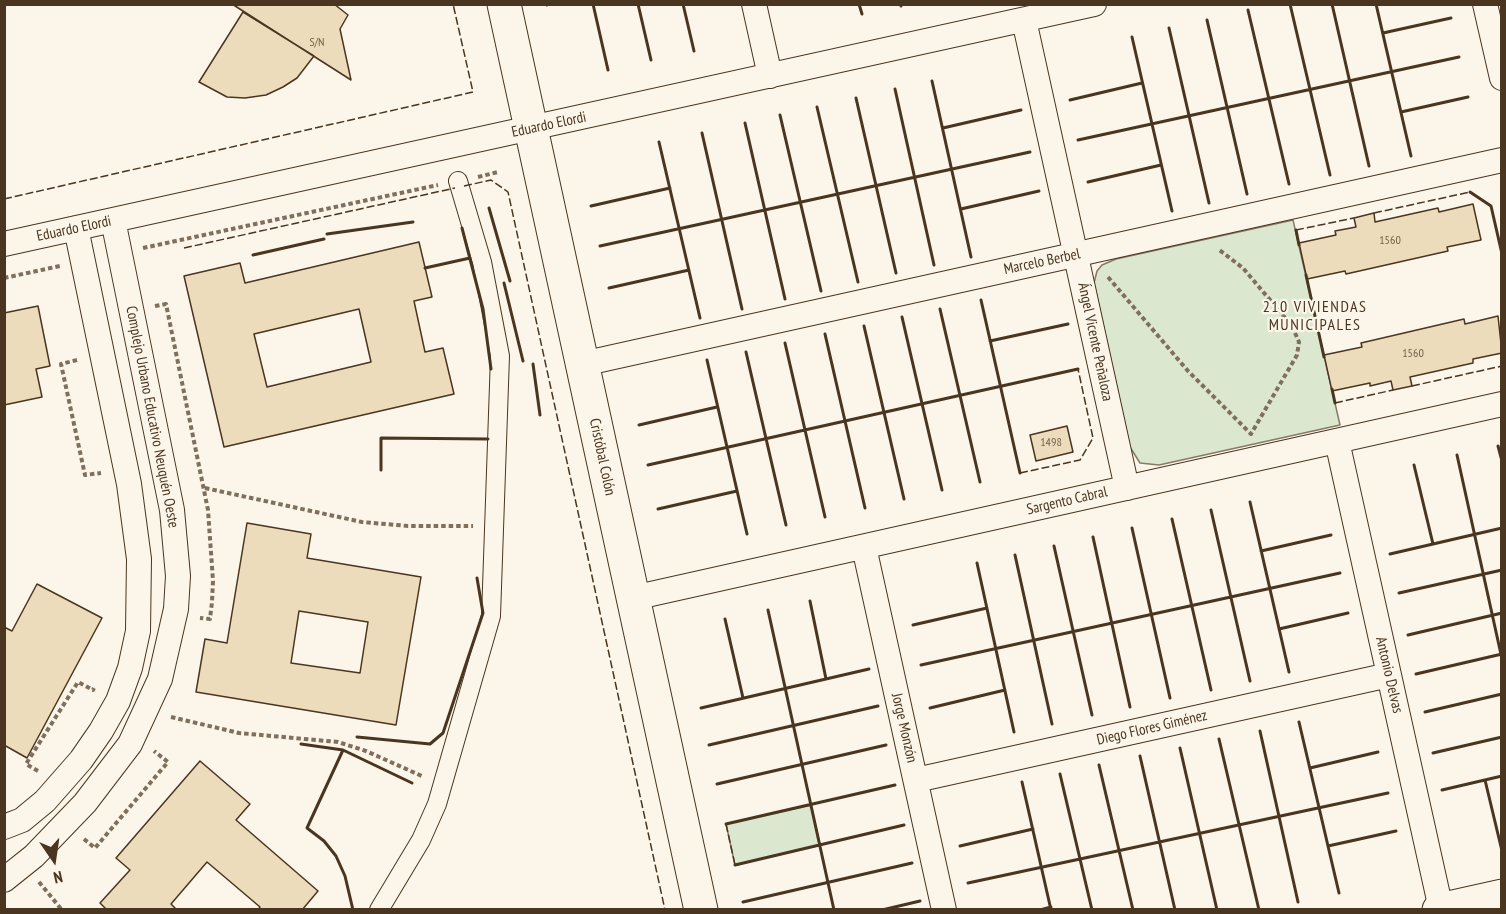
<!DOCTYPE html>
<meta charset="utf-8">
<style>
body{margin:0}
#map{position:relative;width:1506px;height:914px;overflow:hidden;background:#fbf6e9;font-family:"PT Sans Narrow",sans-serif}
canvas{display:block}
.frame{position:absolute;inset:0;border:6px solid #4a3520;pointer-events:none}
.north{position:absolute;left:24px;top:830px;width:60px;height:60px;-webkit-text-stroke:4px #fbf6e9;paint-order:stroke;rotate:167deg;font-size:16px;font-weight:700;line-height:24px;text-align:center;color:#4a3520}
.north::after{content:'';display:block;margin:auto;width:21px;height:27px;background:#4a3520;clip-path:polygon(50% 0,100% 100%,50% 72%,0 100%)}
</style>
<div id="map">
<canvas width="1506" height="914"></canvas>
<div class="frame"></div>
<div class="north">N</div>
</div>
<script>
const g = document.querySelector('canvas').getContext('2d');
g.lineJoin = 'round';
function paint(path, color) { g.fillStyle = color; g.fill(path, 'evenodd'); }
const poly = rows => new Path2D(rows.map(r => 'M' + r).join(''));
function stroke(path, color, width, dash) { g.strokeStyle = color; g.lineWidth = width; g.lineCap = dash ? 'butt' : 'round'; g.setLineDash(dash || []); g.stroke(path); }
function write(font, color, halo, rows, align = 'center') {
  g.font = font + ' "PT Sans Narrow",sans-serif'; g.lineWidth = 4.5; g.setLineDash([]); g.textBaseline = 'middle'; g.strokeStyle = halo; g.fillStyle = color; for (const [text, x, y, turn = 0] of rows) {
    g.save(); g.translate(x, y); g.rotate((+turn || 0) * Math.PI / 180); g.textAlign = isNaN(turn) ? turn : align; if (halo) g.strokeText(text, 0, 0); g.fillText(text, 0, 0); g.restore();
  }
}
const green = poly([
 [1293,220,1340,425,1159,465,1140,463,1130,447,1094,283,1097,271,1102,265,1116,259,1293,220],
 [811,805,820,845,735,865,726,824,811,805]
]);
const building = poly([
 [232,4,334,4,348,15,340,29,351,80,232,4],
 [243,12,314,56,297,78,283,87,266,95,245,98,227,97,199,82,243,12],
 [1473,204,1481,240,1447,247,1448,251,1346,274,1345,271,1307,279,1299,243,1336,235,1335,231,1356,227,1354,218,1374,213,1375,222,1438,208,1439,212,1473,204],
 [419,242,432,297,414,301,425,352,443,348,454,394,224,447,184,276,240,263,245,283,419,242],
 [359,309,371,362,267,387,254,334,359,309],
 [38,306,50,366,36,369,42,397,4,405,4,313,38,306],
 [1498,316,1502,353,1473,359,1473,363,1410,377,1412,386,1393,390,1391,381,1370,386,1370,383,1332,391,1324,355,1362,347,1361,343,1464,319,1465,324,1498,316],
 [1067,426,1073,452,1036,461,1030,435,1067,426],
 [247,523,311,534,307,558,421,577,396,725,196,692,205,639,227,643,247,523],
 [299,611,368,622,360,673,291,663,299,611],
 [37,584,102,618,27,758,4,745,4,627,12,631,37,584],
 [200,761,250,804,236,820,318,891,302,910,258,910,260,907,207,862,171,904,177,910,107,910,100,903,130,870,116,858,200,761]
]);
const path = poly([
 [478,177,498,172],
 [143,248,438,185],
 [1108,277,1188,371,1251,434,1297,355,1299,342,1292,326,1243,268,1218,249],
 [4,278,60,266],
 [155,306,166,304,208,510,213,581,212,602,210,619,200,618],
 [77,360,61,364,85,475,101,473],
 [205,488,362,522,408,526,473,526],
 [171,717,239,733,338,742,366,751,424,777],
 [38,771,26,764,78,682,93,690,94,688],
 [84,839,95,848,168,762,154,751],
 [39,882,62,910]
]);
const pedestrian = poly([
 [379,910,421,840,437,804,491,616,500,356,482,262,458,181]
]);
const minor = poly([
 [754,4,770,76],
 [1485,4,1502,78],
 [1024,20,1127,488],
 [4,244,1094,4],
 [582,364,1502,160],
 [1337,441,1441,909],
 [864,547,944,910],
 [633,598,1502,404],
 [916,780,1389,675],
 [4,827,22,820,45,801,81,760,101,731,118,701,130,668,138,631,139,559,129,484,76,228],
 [4,880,34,856,85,803,130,744,160,679,176,609,178,576,172,510,113,220]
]);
const primary = poly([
 [504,4,701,910],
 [1439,910,1502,896]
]);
const fence = poly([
 [464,186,491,180,508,192,665,910],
 [4,199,473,92,453,4],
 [1374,213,1470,192],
 [1296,230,1354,218],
 [184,248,455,188],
 [1412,386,1502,366],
 [1335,403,1393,390],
 [1020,473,1080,460,1093,438,1078,369],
 [726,824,735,865]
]);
const wall = poly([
 [593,4,608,70],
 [638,4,651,60],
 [683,4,694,51],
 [859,4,862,14],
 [901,4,901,6],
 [1290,4,1330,175],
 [1332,4,1369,166],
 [1376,4,1411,156],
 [547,5,549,4],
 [1248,10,1289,184],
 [1207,20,1247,194],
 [1169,28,1209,203],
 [1383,33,1451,18],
 [1132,37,1172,211],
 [932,81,971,257],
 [895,89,934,265],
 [856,98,896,273],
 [1070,100,1142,83],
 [817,107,858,282],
 [1401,112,1468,97],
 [780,115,821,291],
 [745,123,785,299],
 [943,128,1021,110],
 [702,133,742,309],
 [1078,140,1459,57],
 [659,142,700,318],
 [1088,182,1161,165],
 [1470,192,1491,206,1502,254],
 [591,206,670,188],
 [489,208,510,281],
 [961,209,1039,191],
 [462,228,483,309,491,369],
 [1296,230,1299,245],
 [327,234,413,222],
 [600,246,1030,152],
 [253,255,324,239],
 [425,268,470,258],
 [1306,275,1324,357],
 [504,283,523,361],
 [609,288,689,270],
 [981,300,1020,473],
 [940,309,980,482],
 [902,317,942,490],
 [864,326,904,499],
 [825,334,865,508],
 [990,341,1068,324],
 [785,343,825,517],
 [746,352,786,525],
 [707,360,747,534],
 [533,364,540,415],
 [1332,389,1335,403],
 [639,425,717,407],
 [1498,446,1502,461],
 [1457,455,1502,659],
 [648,465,1078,369],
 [1414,465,1433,544],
 [381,470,381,438,488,439],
 [1250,502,1289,672],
 [658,509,737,491],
 [1211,510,1250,681],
 [1172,519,1211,690],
 [1132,528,1170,698],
 [1093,537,1130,707],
 [1054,546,1092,715],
 [1261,551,1331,535],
 [1390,554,1502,528],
 [1015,555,1052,724],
 [977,563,1014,732],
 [1399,593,1502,570],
 [810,601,826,679],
 [768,610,834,910],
 [725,619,743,698],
 [913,625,987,608],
 [1279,629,1348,613],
 [1408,635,1502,613],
 [921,665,1340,573],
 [1416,674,1502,654],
 [701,708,869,669],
 [930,708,1005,690],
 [1425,712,1502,694],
 [1299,722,1339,893],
 [1260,731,1298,902],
 [357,737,430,744,443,733,483,613,477,578],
 [1219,739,1259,910],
 [301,744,343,750,412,783],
 [709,745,878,706],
 [1180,748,1217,910],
 [343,750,307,828,324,841,336,856,345,876,353,910],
 [1433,753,1502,737],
 [1140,756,1175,910],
 [1099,765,1133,910],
 [1310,768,1378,752],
 [1060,774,1092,910],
 [1485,780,1502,851],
 [1022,782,1051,910],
 [717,784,886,745],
 [1442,790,1502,776],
 [726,824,895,785],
 [960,846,1033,829],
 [1328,846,1396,831],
 [735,865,904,825],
 [968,883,1388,793],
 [743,902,912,863],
 [882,910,920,901],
 [1040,910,1051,907]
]);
const numberNames = [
 ["S/N",317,43],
 ["1560",1390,241],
 ["1560",1413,354],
 ["1498",1051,443]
];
const streetNames = [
 ["Eduardo Elordi",549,125,-12],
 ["Eduardo Elordi",74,229,-12],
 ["Marcelo Berbel",1042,262,-12],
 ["Ángel Vicente Peñaloza",1095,342,78],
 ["Complejo Urbano Educativo Neuquén Oeste",152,417,79],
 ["Cristóbal Colón",602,457,78],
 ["Sargento Cabral",1067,501,-13],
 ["Antonio Delvas",1389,675,77],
 ["Jorge Monzón",904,728,77],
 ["Diego Flores Giménez",1152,728,-13]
];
const neighbourhoodNames = [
 ["210 VIVIENDAS",1315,307],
 ["MUNICIPALES",1315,325]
];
paint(green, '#dce7d0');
stroke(green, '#887966', 1.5);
paint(building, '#ecdcbc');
stroke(building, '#4a3520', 1.5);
stroke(pedestrian, '#4a3520', 20);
stroke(minor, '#4a3520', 26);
stroke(primary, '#4a3520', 35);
stroke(path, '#7f6f5c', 4, [4.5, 3]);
stroke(pedestrian, '#fbf6e9', 18);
stroke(minor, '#fbf6e9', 24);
stroke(primary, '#fbf6e9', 33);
stroke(fence, '#4a3520', 1.5, [8, 3]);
stroke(wall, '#4a3520', 3);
write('12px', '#725f47', null, numberNames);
write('15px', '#4a3520', '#fbf6e9', streetNames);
g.letterSpacing = '1.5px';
write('16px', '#4a3520', '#fbf6e9', neighbourhoodNames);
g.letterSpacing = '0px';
</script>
